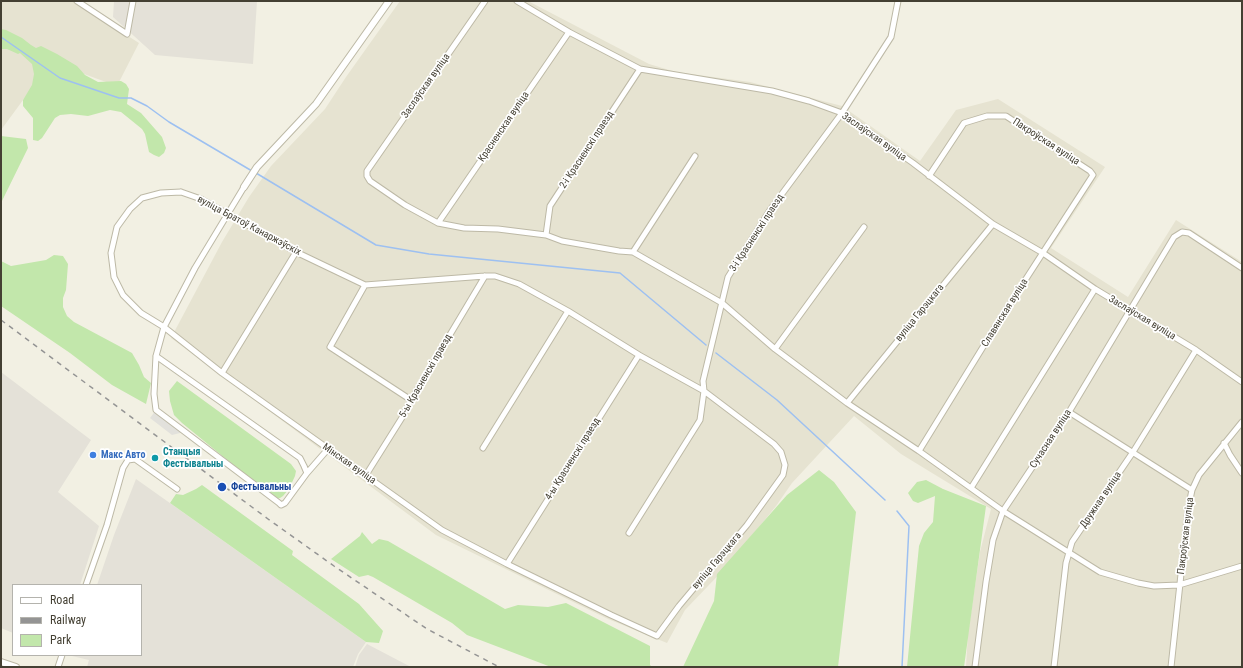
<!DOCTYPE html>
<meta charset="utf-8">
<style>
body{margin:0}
#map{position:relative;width:1243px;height:668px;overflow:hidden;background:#f2f0e3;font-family:"Roboto Condensed",sans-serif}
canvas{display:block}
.frame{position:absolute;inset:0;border:2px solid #444033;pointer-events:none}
.legend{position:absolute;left:12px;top:584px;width:130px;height:72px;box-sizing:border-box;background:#fff;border:1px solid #b4b3ad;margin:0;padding:5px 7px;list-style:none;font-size:12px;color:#444033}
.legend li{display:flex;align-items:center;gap:8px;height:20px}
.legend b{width:20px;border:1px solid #b4b3ad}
</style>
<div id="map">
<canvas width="1243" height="668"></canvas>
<div class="frame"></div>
<ul class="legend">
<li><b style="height:5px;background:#fff"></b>Road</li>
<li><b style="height:5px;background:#949494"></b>Railway</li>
<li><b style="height:11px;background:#c2e7ab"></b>Park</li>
</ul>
</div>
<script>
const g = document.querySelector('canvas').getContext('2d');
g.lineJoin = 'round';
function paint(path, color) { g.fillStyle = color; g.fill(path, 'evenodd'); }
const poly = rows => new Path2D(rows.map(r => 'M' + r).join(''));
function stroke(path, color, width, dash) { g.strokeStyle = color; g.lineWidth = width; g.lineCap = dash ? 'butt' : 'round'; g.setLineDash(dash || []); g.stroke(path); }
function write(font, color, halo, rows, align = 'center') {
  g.font = font + ' "Roboto Condensed",sans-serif'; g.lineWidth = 3.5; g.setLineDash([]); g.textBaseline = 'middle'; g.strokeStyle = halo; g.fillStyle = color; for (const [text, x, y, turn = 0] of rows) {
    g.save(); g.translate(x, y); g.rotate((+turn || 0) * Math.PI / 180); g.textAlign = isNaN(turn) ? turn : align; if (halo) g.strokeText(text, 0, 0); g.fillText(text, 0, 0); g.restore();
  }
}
const residential = poly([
 [1,1,73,1,139,43,117,86,51,62,1,130],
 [400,1,528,1,649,64,676,72,750,82,842,106,920,161,956,110,998,99,1105,167,1051,248,1128,297,1176,220,1242,262,1242,667,966,667,968,633,980,552,991,509,901,454,854,416,792,483,776,506,731,562,685,610,667,643,608,619,436,535,171,338,222,242,249,197,271,166,325,109,346,77]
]);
const industrial = poly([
 [114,1,257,1,253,64,155,55,113,17],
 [1,372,91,440,58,492,99,526,80,585,13,585,13,633,1,628],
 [136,479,366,642,358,654,353,667,87,667,89,660,72,656,141,655,141,585,97,585,114,535],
 [367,644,411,667,355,667,359,655]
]);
const green = poly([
 [1,29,6,30,22,38,31,45,36,48,41,46,57,54,77,66,85,75,98,82,121,81,126,84,129,89,127,104,141,113,162,137,166,148,164,153,159,157,154,155,149,152,145,134,142,129,121,112,110,110,88,116,71,114,60,115,55,118,42,138,38,141,33,140,33,118,23,106,23,100,32,85,34,74,32,64,20,53,18,54,7,49,1,49],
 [1,136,26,139,28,148,1,203],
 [54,255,63,256,68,264,66,290,63,298,63,307,67,316,74,322,132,353,139,365,144,377,151,383,146,404,112,385,70,353,1,306,1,261,11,266,46,260],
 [177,381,291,464,296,471,295,476,289,489,283,496,280,498,275,499,182,423,174,415,170,401,169,391],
 [819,470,834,482,856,512,838,667,683,667,714,601,717,574,787,495],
 [926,480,943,489,986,506,964,667,907,667,919,546,924,533,933,522,935,496,918,503,913,501,908,493,917,482],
 [202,485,293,551,292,555,359,604,383,631,379,643,366,642,170,503,176,494,183,495,196,489],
 [362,532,372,544,379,539,388,541,505,609,518,605,548,607,566,603,650,646,650,665,652,667,551,667,467,635,452,623,373,577,368,575,359,577,331,559,360,536]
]);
const parking = poly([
 [156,410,184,432,172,435,150,418]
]);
const stream = poly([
 [1,37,60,78,119,98,131,98,147,106,169,122,252,171],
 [256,173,376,245,429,254,620,273,706,345],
 [716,353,777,400,885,500],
 [897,511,909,526,902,667]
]);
const minor = poly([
 [77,1,127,34,133,1],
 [485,1,367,171,367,176,370,181,405,205,438,223,464,228,498,229,546,235,562,241,619,251,633,252,722,303,775,349,847,403,919,451,1003,511,1100,572,1138,583,1154,586,1179,585,1242,566],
 [517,1,569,32,640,69,772,91,809,101,842,113,913,163,993,224,1043,253,1095,289,1196,350,1242,382],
 [181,192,201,199,296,252,365,285,485,276,495,276,519,284,568,311,639,355,704,391,774,444,781,452,785,465,783,475,747,525,679,606,657,636,611,615,507,564,442,530,222,373,164,327,141,313,123,295,114,277,111,253,117,227,130,209,142,198,161,193,181,192],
 [438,223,569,32],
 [546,235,550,206,640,69],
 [633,252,695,156],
 [365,285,330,347,411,400],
 [775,349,864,227],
 [156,356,300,458,304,466,307,473,285,503,281,505,279,503,156,410,154,394,156,356,164,327,195,268,244,187],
 [222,373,296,252],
 [847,403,993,224],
 [1069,412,1192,490],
 [1224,443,1230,455,1242,473],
 [483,448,568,311],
 [919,451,1002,316,1093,175,1090,171,1006,116,987,116,964,123,929,176],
 [307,473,328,449],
 [366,475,403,416,411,400,485,276],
 [971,488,1095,289],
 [629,533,700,420,704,391,703,381,728,277,770,210,842,113,891,37,898,1],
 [507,564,639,355],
 [86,585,107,525,123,468,128,460,135,459,177,489],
 [58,667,62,655],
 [975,667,986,582,993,540,1003,511,1069,412,1174,237,1182,232,1189,233,1242,268],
 [1054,667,1066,563,1072,542,1133,452,1196,350],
 [1171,667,1188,509,1192,490,1199,475,1242,422]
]);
const tertiary = poly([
 [244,187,257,167,316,104,389,1],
 [1,662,16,667]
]);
const rail = poly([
 [1,320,268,519,334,566,427,629,499,667]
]);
const markers = [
 [93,455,4,"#3f7fe0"],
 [155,458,4,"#0f9aa8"],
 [222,487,5,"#1a4fb4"]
];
const streetNames = [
 ["Заслаўская вуліца",426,86,-55],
 ["Красненская вуліца",504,127,-56],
 ["Заслаўская вуліца",874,137,35],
 ["Пакроўская вуліца",1046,142,33],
 ["2-і Красненскі праезд",587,150,-57],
 ["вуліца Братоў Канаржэўскіх",249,226,28],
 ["3-і Красненскі праезд",757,233,-57],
 ["вуліца Гарэцкага",920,313,-51],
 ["Славянская вуліца",1005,313,-58],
 ["Заслаўская вуліца",1142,318,31],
 ["5-ы Красненскі праезд",426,376,-60],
 ["Сучасная вуліца",1051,439,-57],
 ["4-ы Красненскі праезд",573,459,-58],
 ["Мінская вуліца",349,464,35],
 ["Дружная вуліца",1101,500,-56],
 ["Пакроўская вуліца",1186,536,-83],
 ["вуліца Гарэцкага",717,561,-50]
];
const cultureNames = [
 ["Станцыя",163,452],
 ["Фестывальны",163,464]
];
const shopNames = [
 ["Макс Авто",101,455]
];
const transitNames = [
 ["Фестывальны",231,487]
];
paint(residential, '#e6e3d1');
paint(industrial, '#e4e1d8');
paint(green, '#c2e7ab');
paint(parking, '#e2e1dc');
stroke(stream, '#9dc0f1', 1.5);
stroke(minor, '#bdb9a6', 7);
stroke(tertiary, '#bdb9a6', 8);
stroke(minor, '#fff', 5);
stroke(tertiary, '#fff', 6);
stroke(rail, '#949494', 1.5, [5, 5]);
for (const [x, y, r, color] of markers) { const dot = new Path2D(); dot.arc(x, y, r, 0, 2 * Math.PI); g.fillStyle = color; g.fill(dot); stroke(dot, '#fff', 1.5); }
write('10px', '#444033', '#fff', streetNames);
write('bold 10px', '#0d838f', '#fff', cultureNames, 'left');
write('bold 10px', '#366cbe', '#fff', shopNames, 'left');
write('bold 10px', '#164399', '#fff', transitNames, 'left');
</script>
